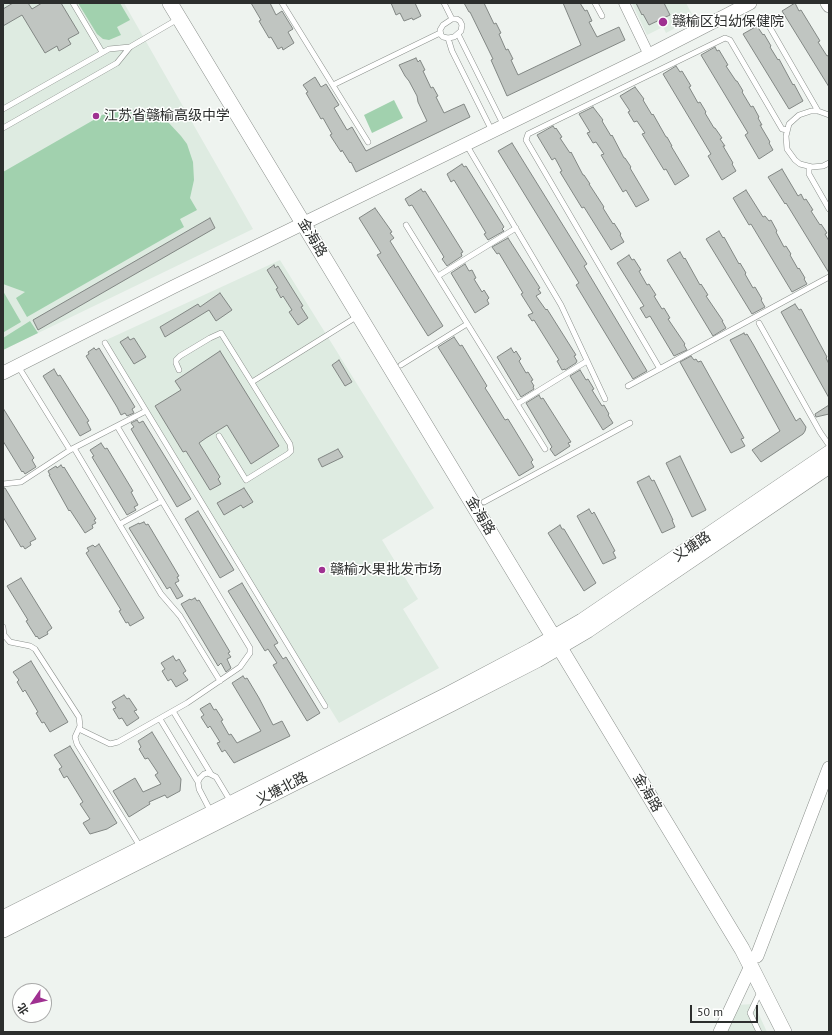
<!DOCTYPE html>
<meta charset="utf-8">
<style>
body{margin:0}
#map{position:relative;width:832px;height:1035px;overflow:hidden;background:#eef3ef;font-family:"PT Sans","Noto Sans SC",sans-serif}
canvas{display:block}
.frame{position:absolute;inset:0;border:4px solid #2c2e2d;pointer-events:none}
.north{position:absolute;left:12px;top:983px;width:40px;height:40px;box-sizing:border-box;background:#fefffe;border:1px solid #aaabaa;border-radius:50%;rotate:236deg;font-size:11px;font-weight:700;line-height:16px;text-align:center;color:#2c2e2d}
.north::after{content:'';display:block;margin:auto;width:14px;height:18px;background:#9f3191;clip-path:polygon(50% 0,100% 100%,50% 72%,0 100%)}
.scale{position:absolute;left:690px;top:1005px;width:68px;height:18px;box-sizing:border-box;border:2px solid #2c2e2d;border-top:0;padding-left:5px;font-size:12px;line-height:14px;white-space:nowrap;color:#2c2e2d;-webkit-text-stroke:3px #fefffe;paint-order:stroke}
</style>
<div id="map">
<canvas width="832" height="1035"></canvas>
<div class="frame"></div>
<div class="north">北</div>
<div class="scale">50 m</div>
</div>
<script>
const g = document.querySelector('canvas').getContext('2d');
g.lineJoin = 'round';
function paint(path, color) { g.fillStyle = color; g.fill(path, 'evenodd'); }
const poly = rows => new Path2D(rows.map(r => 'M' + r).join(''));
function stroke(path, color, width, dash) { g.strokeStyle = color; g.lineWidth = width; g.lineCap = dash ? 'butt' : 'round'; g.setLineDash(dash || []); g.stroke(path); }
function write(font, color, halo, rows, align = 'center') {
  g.font = font + ' "PT Sans","Noto Sans SC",sans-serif'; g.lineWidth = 3; g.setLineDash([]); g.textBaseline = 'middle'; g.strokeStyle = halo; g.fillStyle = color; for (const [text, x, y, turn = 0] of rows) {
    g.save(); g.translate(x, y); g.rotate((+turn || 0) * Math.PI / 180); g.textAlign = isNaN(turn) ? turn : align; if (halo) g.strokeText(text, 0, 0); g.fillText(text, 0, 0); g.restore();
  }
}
const built = poly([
 [3,3,124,3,253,229,3,350],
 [632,3,686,3,694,18,666,33,663,27,647,35],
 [280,260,434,508,382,540,418,599,403,609,439,668,339,723,104,341],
 [754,1004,767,1032,726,1032,737,1005]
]);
const green = poly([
 [78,3,120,3,130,20,117,27,121,35,109,40,103,39,97,34],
 [394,100,403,118,372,133,364,115],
 [123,109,142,110,160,117,168,122,181,136,187,144,193,162,194,180,190,198,197,210,180,219,184,227,27,317,16,298,25,292,3,284,3,172,104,114],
 [3,291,21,322,4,332,3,331],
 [30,321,38,333,3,350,3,338]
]);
const building = poly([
 [13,3,28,3,32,9,42,3,61,3,79,33,68,39,71,44,59,51,57,46,45,53,22,15,3,26,3,9,13,3],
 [251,3,270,3,276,15,282,11,293,29,288,32,294,43,283,50,282,47,278,49,271,37,269,38,259,21,261,20,251,3],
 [391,3,415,3,421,16,413,20,412,18,404,21,400,13,396,15,391,3],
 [464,3,484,3,494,24,496,23,501,33,499,34,506,50,508,49,513,59,511,60,518,75,581,45,563,3,580,3,585,11,587,10,592,21,589,22,597,37,619,27,625,40,507,96,491,60,493,59,470,12,469,12,464,3],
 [636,3,664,3,670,15,649,25,643,14,642,15,636,3],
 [795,3,799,11,801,10,820,41,818,42,827,56,829,55,829,87,782,11,795,3],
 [757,26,763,35,764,34,771,46,770,47,778,60,779,59,793,85,794,84,803,101,789,109,743,34,757,26],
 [715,47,717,51,719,50,728,65,726,66,736,81,737,81,743,91,742,92,751,107,753,106,759,117,758,118,762,125,760,125,770,142,769,143,773,150,759,159,745,135,748,133,701,55,715,47],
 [416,58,418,62,420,60,425,70,423,71,431,88,433,87,438,96,436,97,444,113,464,104,470,117,356,172,351,162,350,163,342,150,341,152,330,135,332,134,323,118,321,119,306,93,308,92,303,85,315,77,321,87,326,84,339,105,334,108,347,130,352,127,366,151,427,121,418,102,417,96,409,81,405,76,399,65,416,58],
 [676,66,680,72,682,71,691,86,689,87,698,103,700,102,706,112,705,113,714,128,715,128,722,138,720,139,725,146,723,146,733,163,732,164,736,171,722,180,708,156,711,154,663,74,676,66],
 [635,87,644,99,643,100,652,115,653,114,666,137,667,137,672,146,671,146,689,176,675,185,666,169,664,170,642,134,645,133,637,121,634,122,628,112,630,111,620,96,635,87],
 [593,107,603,120,602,121,611,136,612,135,624,158,625,158,631,167,630,168,649,200,636,207,626,190,623,192,601,155,604,154,596,142,593,143,587,133,590,132,579,114,593,107],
 [553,126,555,129,556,128,562,137,560,138,570,153,571,152,583,175,584,175,590,184,589,184,604,207,603,208,613,224,614,223,621,234,620,235,624,242,611,250,584,207,582,208,560,172,562,171,555,158,552,160,537,135,553,126],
 [512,143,587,264,584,266,647,371,633,379,576,285,579,283,498,151,512,143],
 [462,164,464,167,466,166,504,227,502,229,504,231,488,240,484,234,486,233,454,180,451,182,447,174,462,164],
 [782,169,798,196,801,194,804,200,806,199,813,210,811,211,820,225,821,224,827,233,825,234,829,241,829,273,786,203,785,204,768,177,782,169],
 [421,189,423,192,425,191,463,252,461,253,462,256,447,266,442,259,444,257,412,205,409,206,405,199,421,189],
 [746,190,763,217,765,216,769,221,771,220,777,231,776,232,784,247,786,246,791,254,790,255,798,269,799,268,805,278,804,279,807,284,792,292,751,224,749,225,733,198,746,190],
 [375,208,392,232,390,233,394,238,390,241,443,326,428,336,377,255,381,253,359,218,375,208],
 [210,218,215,228,38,330,33,320,210,218],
 [719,231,723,238,724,237,739,264,740,263,746,273,745,274,753,288,755,287,762,299,761,300,765,307,752,314,706,239,719,231],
 [508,238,540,288,538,289,541,293,536,296,546,310,547,309,576,355,574,356,577,361,576,363,565,370,565,369,562,370,557,361,559,360,534,320,532,321,528,315,533,313,521,294,523,293,499,253,497,254,492,247,508,238],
 [680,252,684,259,685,258,700,285,701,284,708,295,706,296,723,321,722,321,726,328,713,336,667,260,680,252],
 [629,255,632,260,634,259,641,270,639,271,647,285,649,284,656,295,654,296,662,309,664,308,670,318,668,319,685,344,684,345,687,350,674,356,650,316,646,318,640,308,644,306,617,263,629,255],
 [465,264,469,271,472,270,476,278,474,279,482,292,484,290,489,298,487,300,489,304,475,313,451,273,465,264],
 [274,265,275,268,278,266,303,306,301,307,308,318,298,325,289,312,292,310,283,296,281,298,276,289,278,288,267,270,274,265],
 [220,293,232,310,216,321,209,310,165,337,160,327,198,304,200,307,220,293],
 [795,304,799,310,801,309,827,357,826,358,829,364,829,398,781,312,795,304],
 [744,333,745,335,747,334,753,344,796,421,800,418,806,427,805,431,803,434,761,462,752,450,780,431,730,340,744,333],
 [128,337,130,340,134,338,146,357,134,364,120,342,128,337],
 [454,337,460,346,462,345,487,386,485,388,489,394,505,420,508,419,533,460,531,462,534,467,519,476,438,347,454,337],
 [94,348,96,350,99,348,135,407,132,409,134,413,127,416,125,413,121,415,117,407,86,356,89,354,88,352,94,348],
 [511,348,514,353,516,351,521,359,519,361,526,373,528,372,533,380,531,381,534,386,533,387,534,389,521,397,497,357,511,348],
 [220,351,279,446,251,464,227,425,206,438,199,443,220,477,218,479,221,484,210,490,186,451,183,452,155,406,181,390,175,381,220,351],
 [691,356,694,360,696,359,698,362,701,361,744,438,741,439,745,446,731,453,680,362,691,356],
 [339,360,352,382,345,386,332,365,339,360],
 [54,369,58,376,60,375,89,421,87,422,91,430,80,436,43,376,54,369],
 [580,370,586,380,588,379,594,389,592,390,602,406,604,405,609,414,608,415,613,423,603,430,570,376,580,370],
 [539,395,541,399,543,398,571,442,568,443,570,446,555,456,550,449,552,447,526,403,539,395],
 [829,405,829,414,816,417,815,414,829,405],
 [3,408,34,458,32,460,36,467,25,474,23,471,22,472,3,441,3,408],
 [137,420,139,423,143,421,191,499,177,507,131,429,134,427,131,423,137,420],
 [101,443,105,449,107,448,133,491,131,492,138,505,134,507,136,510,127,515,92,457,94,456,90,450,101,443],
 [338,449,343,457,322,467,318,459,338,449],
 [680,456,706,510,692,517,666,463,680,456],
 [61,465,63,468,64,467,96,519,94,520,96,523,92,525,93,528,85,533,70,510,69,511,49,475,50,475,48,471,56,466,57,468,61,465],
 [649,476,652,481,654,480,673,520,672,520,675,527,662,533,637,482,649,476],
 [3,488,5,488,36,539,30,542,31,545,25,549,23,546,21,547,3,517,3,488],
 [244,488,253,502,243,508,241,505,224,515,217,503,244,488],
 [589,509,592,514,594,512,615,551,613,552,616,558,603,564,577,516,589,509],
 [198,511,234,570,220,578,185,519,198,511],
 [144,522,146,525,148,524,179,576,177,577,179,581,175,583,183,596,177,599,170,587,167,589,129,528,139,523,139,524,144,522],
 [560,525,562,529,564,529,596,583,584,591,548,533,560,525],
 [99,544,144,618,130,626,128,622,126,623,119,611,121,610,86,553,89,551,87,548,93,545,95,547,99,544],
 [21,578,52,628,47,632,48,634,39,639,37,636,36,637,26,621,28,620,7,586,21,578],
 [242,583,278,643,274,645,283,659,286,657,320,713,307,721,273,665,277,663,268,649,265,651,228,591,242,583],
 [195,598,197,601,199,600,230,652,228,653,231,657,227,659,231,668,226,672,221,663,218,666,181,604,190,599,191,600,195,598],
 [173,656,176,661,179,659,186,671,183,673,188,680,176,687,171,679,168,681,162,671,165,669,161,663,173,656],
 [31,661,68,722,50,732,44,722,42,723,36,713,38,712,25,690,23,692,17,682,19,680,13,672,31,661],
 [243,676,245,679,247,678,259,698,273,725,282,721,290,736,234,763,225,750,222,752,217,743,220,742,210,726,208,728,201,717,204,715,200,709,210,703,214,710,216,709,223,720,221,721,229,735,231,734,237,743,261,731,232,683,243,676],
 [124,695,127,699,129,698,137,710,134,711,139,718,127,726,122,718,119,719,113,709,116,708,112,702,124,695],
 [152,732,181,779,180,791,167,798,165,795,149,802,150,804,129,817,113,791,135,778,143,792,161,784,155,775,158,773,148,758,145,759,139,749,141,747,138,741,152,732],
 [70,746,117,823,107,829,90,834,83,823,90,819,80,804,83,802,67,776,64,778,59,769,62,767,54,755,70,746]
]);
const service = poly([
 [73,3,102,52],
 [282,3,368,142],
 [444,3,452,19],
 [595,3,602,16],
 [452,19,457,19,460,21,462,25,461,31,454,37,448,38,443,37,441,35,440,30,443,25,452,19],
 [765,19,818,111],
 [458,34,504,126],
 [448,38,452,51,492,131],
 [333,85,440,33],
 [3,109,109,49,130,47],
 [829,115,818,111,811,111,799,115,789,124,786,136,787,149,795,160,800,164,812,167,823,166,829,163],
 [3,128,117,63,130,47,178,19],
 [466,144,561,305,605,399],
 [809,167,809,174,829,209],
 [406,225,545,449],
 [438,276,516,228],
 [759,323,820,432,829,445],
 [105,343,325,706],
 [401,365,467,324],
 [18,366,70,450],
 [660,369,526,140,528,134,725,38,730,40,782,129,787,130],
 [179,370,176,363,176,360,180,356,210,338,221,333,290,444,291,451,288,454,246,480,219,436],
 [252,382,358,316],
 [628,386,829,277],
 [517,404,587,361],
 [74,448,161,594,180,616,220,681],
 [3,484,21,482,70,450,146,411],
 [484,502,630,423],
 [120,524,162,501],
 [3,627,4,635,10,642,30,646,35,649,79,717,80,726,75,737,77,744,141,848],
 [173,711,211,774],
 [160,719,198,782],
 [79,729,110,744,118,742,187,703,240,667,250,653,250,648,117,426],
 [211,812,199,789,198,782,200,778,204,774,208,773,216,777,231,802],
 [759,1032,750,1013,760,992]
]);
const minor = poly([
 [624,3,649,55]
]);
const tertiary = poly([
 [827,3,829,6],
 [3,373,173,287,649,55,750,3],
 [757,956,829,768],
 [720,1032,751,966]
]);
const secondary = poly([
 [170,3,742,949,784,1032],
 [3,918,447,695,532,650,582,621,829,453],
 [3,930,451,704,537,660,588,630,829,466]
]);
const markers = [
 [663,22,5,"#9f3191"],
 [96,116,4,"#9f3191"],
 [322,570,4,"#9f3191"]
];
const poiNames = [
 ["赣榆区妇幼保健院",672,22],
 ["江苏省赣榆高级中学",104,116],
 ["赣榆水果批发市场",330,570]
];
const streetNames = [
 ["金海路",312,238,59],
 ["金海路",480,516,59],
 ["义塘路",692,547,-34],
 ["义塘北路",282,789,-27],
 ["金海路",647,793,59]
];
paint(built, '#deebe1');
paint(green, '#a1d1ae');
paint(building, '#c0c5c1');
stroke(building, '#828784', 1);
stroke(service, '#8b908c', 6);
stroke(minor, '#8b908c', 11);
stroke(tertiary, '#8b908c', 14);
stroke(secondary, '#8b908c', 16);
stroke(service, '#fff', 5);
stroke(minor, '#fff', 10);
stroke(tertiary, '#fff', 13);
stroke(secondary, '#fff', 15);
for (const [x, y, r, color] of markers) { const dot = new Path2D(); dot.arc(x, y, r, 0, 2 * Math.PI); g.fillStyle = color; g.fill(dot); stroke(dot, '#fefffe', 1.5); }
write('14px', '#2c2e2d', '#fefffe', poiNames, 'left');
write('14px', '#2c2e2d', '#fefffe', streetNames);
</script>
